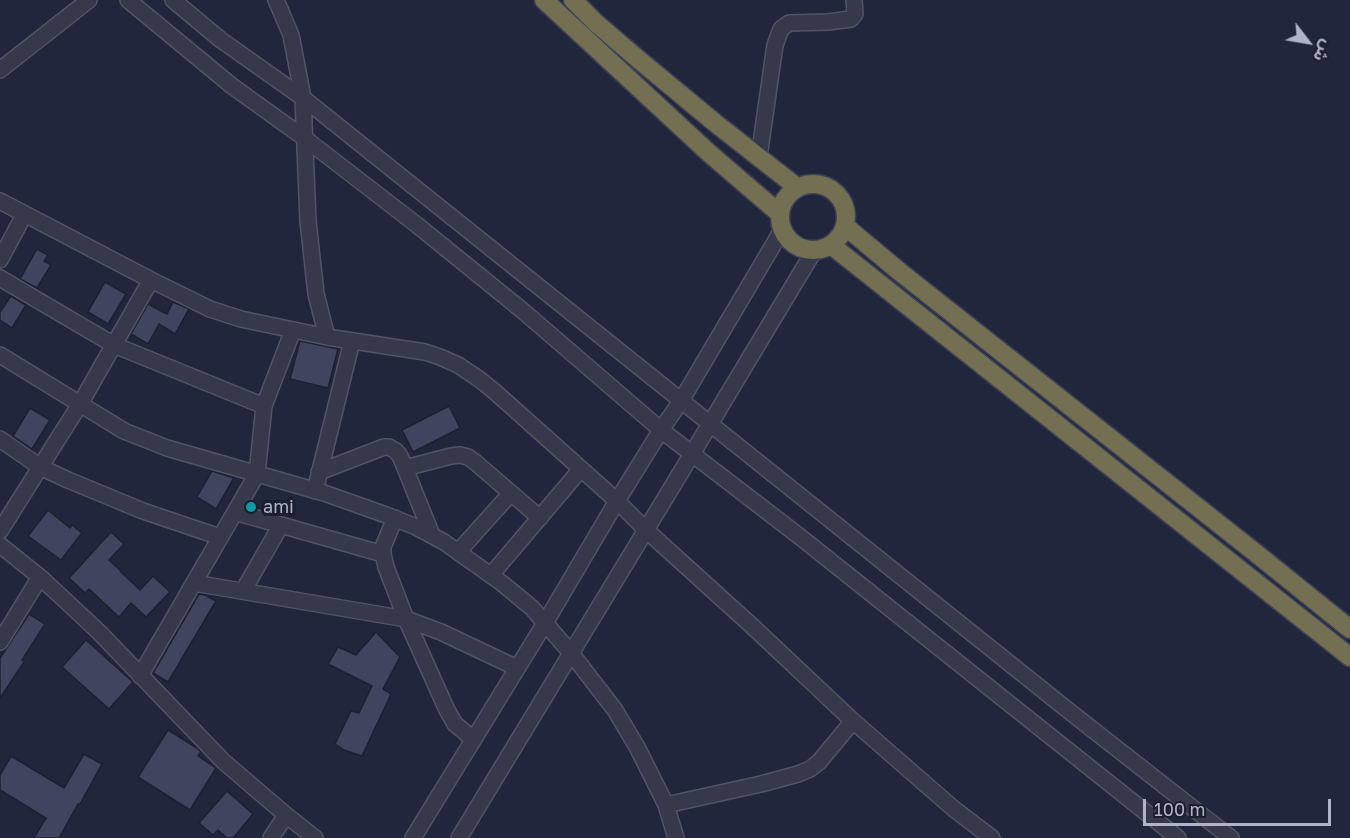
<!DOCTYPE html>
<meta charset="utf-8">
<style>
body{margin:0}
#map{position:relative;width:1350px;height:838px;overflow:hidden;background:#22263c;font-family:"Golos Text","Noto Sans Arabic",sans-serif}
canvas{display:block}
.north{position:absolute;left:1278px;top:12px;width:60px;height:60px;-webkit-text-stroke:4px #1b1e31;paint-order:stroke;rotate:121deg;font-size:16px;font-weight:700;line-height:24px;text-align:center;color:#b1b3c8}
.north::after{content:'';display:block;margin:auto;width:21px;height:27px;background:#b1b3c8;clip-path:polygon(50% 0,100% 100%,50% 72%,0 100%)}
.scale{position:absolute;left:1143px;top:799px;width:188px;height:27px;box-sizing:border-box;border:3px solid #b1b3c8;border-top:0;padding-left:8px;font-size:18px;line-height:21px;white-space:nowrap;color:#b1b3c8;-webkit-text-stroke:4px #1b1e31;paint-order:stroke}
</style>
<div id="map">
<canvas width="1350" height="838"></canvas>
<div class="north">ش</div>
<div class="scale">100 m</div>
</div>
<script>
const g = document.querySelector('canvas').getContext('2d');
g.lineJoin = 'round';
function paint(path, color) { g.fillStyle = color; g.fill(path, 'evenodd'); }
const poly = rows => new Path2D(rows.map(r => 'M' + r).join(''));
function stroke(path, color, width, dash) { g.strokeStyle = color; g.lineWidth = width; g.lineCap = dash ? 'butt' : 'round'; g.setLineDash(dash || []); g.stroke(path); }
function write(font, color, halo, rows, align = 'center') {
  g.font = font + ' "Golos Text",sans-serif'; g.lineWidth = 6; g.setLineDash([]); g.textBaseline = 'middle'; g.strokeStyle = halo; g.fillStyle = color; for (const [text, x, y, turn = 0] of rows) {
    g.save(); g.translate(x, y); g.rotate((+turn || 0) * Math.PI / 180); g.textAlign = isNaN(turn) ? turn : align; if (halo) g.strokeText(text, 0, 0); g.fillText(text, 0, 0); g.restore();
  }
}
const building = poly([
 [37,249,48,255,44,261,51,265,37,288,20,279,37,249],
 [105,282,126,294,108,324,88,312,105,282],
 [11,296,26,305,12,328,0,320,0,312,11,296],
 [173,302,189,309,175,334,159,324,148,344,131,334,148,304,167,314,173,302],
 [300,341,338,349,328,388,290,379,300,341],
 [449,406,460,428,413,452,402,430,449,406],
 [30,408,50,420,32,449,13,436,30,408],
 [212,471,234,478,216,509,197,497,212,471],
 [48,510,70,528,72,525,82,533,61,560,28,536,48,510],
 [111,532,124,544,109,560,121,571,120,571,140,590,153,576,170,592,146,617,131,603,119,617,89,589,85,593,69,578,111,532],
 [199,594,205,595,216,601,168,682,153,673,199,594],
 [29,614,45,624,22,660,24,662,0,698,0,658,29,614],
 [376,632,400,657,383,689,391,694,362,756,344,750,335,744,351,711,359,713,372,686,328,664,338,647,356,655,376,632],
 [86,640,133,682,109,709,62,667,86,640],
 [168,730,197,748,201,752,198,756,216,768,190,810,138,777,168,730],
 [84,754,102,764,80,804,78,804,59,838,34,838,46,818,0,790,0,775,11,756,64,788,84,754],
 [227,791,253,814,233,838,227,838,218,830,213,835,199,823,227,791]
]);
const minor = poly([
 [128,0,232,86,303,137,417,225,523,311,661,430,799,536,1178,838],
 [173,0,221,40,303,98,1074,715,1231,838],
 [276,0,291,35,303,98,308,221,316,294,327,337],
 [0,70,89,0],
 [759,157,775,45,781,29,789,23,828,22,851,19,855,14,854,0],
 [0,201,151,280,210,309,241,319,327,337,425,352,440,357,458,365,479,379,494,391,617,501,646,530,752,626,853,721,954,809,992,838],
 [0,260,24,215],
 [0,278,114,345,264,406],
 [0,355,124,431,167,448,324,493,389,516,416,527,444,542,503,584,532,608,571,653,615,710,637,747,666,805,676,838],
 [0,439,40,467,68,480,143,511,220,537],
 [319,472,384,447,389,447,396,451,400,456,405,468],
 [315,491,352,341],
 [235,512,383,554],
 [395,518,383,547,383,554,386,567,406,619,447,710,455,724,473,739],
 [0,531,80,404,151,280],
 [432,535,405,468,451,456,460,455,468,457,475,462,540,518],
 [0,545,40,577,99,632,223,761,286,815,315,838],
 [458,552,511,493],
 [491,575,581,469],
 [194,583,406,619,441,632,517,668],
 [243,591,281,525],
 [0,642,40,577],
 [140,676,257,474,264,406,293,330],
 [666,805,761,784,798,774,810,769,819,762,853,721],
 [271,838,286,815],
 [413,838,545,623,617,501,661,430,681,401,782,230],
 [459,838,692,454,814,251]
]);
const highway = poly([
 [544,0,709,153,780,214],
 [573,0,596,23,638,59,714,122,798,188],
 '780 217a33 33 0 1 1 66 0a33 33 0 1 1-66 0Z',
 [845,226,900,272,1257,554,1350,629],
 [831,245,1350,657]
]);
const markers = [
 [251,507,6,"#0f9aa8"]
];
const poiNames = [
 ["ami",263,507]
];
paint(building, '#41445e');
stroke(building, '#1d2033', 1.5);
stroke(minor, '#515367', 18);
stroke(highway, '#3e4054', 21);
stroke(minor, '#36394c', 15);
stroke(highway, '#726f52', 18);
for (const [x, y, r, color] of markers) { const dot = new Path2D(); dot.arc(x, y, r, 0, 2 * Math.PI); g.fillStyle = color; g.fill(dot); stroke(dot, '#1b1e31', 2); }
write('18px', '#b1b3c8', '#1b1e31', poiNames, 'left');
</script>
